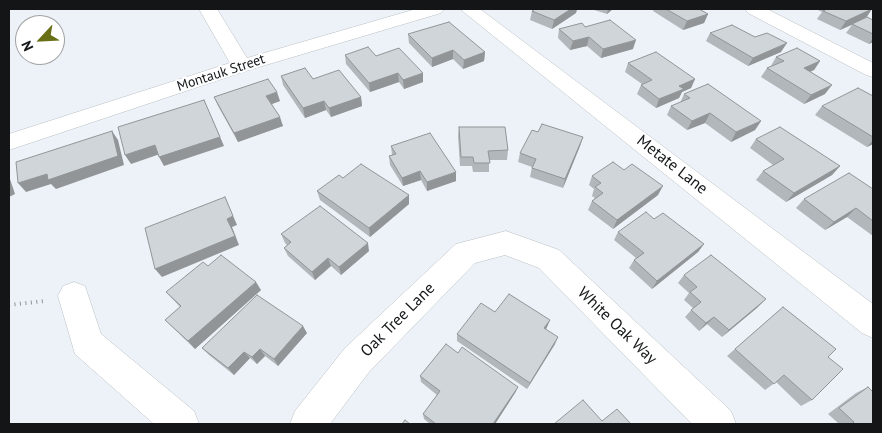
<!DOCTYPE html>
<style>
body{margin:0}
#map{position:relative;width:882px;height:433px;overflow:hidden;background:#ecf2f7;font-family:"PT Sans",sans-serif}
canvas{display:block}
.frame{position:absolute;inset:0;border:10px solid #131517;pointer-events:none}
.north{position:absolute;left:15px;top:15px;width:50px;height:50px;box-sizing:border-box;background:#fff;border:1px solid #a1a1a2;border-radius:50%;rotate:245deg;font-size:14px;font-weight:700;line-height:20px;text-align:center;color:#131517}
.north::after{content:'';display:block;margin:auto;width:18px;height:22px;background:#696f15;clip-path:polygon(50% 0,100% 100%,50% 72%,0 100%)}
</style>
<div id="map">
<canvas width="882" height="433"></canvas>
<div class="frame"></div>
<div class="north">N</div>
</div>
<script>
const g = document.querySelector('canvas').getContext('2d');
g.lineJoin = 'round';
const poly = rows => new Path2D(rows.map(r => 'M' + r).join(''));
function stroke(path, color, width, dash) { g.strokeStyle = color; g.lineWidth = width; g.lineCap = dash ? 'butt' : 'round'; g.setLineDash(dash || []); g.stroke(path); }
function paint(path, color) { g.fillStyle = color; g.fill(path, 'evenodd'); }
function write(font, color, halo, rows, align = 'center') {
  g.font = font + ' "PT Sans",sans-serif'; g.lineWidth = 4; g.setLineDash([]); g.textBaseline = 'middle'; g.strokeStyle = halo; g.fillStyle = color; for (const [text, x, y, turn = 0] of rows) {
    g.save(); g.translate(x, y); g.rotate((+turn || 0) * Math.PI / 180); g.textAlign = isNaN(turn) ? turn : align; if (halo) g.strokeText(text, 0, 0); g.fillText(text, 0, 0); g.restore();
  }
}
const path = poly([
 [9,305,44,301]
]);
const street = poly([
 [199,9,217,9,247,58,416,9,444,9,441,13,249,70,9,150,9,134,230,63,199,9],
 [745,9,767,9,873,63,873,77,866,75,748,13,745,9],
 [506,231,559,250,731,411,736,424,692,424,539,268,505,255,475,263,369,372,330,424,290,424,295,411,345,348,456,244,506,231],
 [74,282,85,286,101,334,194,411,199,424,154,424,75,354,58,296,63,286,74,282]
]);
const secondary = poly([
 [460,9,480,9,873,304,873,338,862,333,460,9]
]);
const wall = poly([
 [535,9,577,9,576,13,552,29,530,20,532,11],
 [591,9,613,9,607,14],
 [654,9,699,9,708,14,704,23,683,30,653,11],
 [816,9,871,9,866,18,873,20,873,42,869,44,846,33,852,25,840,30,817,19,822,12],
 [585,27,633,49,601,58,587,46,570,50,558,38,559,29],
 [710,33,755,37,781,52,748,66,706,41],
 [408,34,485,52,484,61,463,69,453,59,432,67,409,43],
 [345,55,376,56,423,82,404,89,399,82,370,92,346,64],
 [776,57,820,61,814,70,810,72,825,94,804,104,761,77,767,68,771,66],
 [628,63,695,79,691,88,682,92,679,98,656,108,637,94,641,85,642,84,625,72],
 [281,76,313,79,361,97,362,106,331,117,326,110,305,118,283,85],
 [684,94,761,121,755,130,731,142,705,123,687,130,667,115,671,106,680,103],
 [873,96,873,144,867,147,815,115,822,106],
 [214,97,280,101,272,104,283,126,238,142,218,106],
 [459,127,508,150,507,160,489,160,489,172,473,172,472,166,460,166,458,136],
 [538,132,583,137,580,146,563,188,530,177,532,167,518,162,520,153],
 [756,139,840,166,832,175,786,202,756,180,763,171,773,165,750,148],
 [391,146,456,181,427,191,421,180,403,186,390,165,389,156,392,155],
 [592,176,658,195,613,229,588,210,592,201,595,198,592,196,594,189,589,185],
 [343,178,409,195,409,204,370,237,320,200,317,191],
 [873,189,873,236,847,217,825,230,796,208,804,199],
 [654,219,704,244,698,252,652,289,629,268,634,260,636,258,614,240,618,232],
 [281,234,369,251,341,275,331,266,315,280,288,256,284,248,287,245,285,243],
 [208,266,261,290,195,349,165,320,180,307,166,292],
 [684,275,758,307,722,337,707,324,699,331,685,317,693,308,684,300,689,293,678,283],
 [783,307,828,357,812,400,801,406,776,382,765,390,727,356],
 [495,312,550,320,546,329,555,344,527,389,457,341,457,334],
 [307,333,278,366,265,356,257,364,250,358,234,375,209,355,202,348],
 [458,353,518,387,515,393,495,424,430,424,424,419,423,414,437,395,421,382,420,376],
 [868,387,873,424,839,424,828,414,856,393]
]);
const shadedWall = poly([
 [571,9,577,9,576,13,552,29,554,20],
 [608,9,613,9,607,14],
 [872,9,866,18,840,30,846,21],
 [708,14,704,23,683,30,687,21],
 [589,37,587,46,570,50,573,41],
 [873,38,873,42,869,44],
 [636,40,633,49,601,58,603,49],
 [787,43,781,52,748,66,753,58],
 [453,50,453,59,432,67,432,58],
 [485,52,484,61,463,69,464,60],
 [820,61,814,70,798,77,804,68],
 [398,73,399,82,370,92,369,83],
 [423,73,423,82,404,89,403,80],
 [695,79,691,88,682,92,679,98,656,108,659,99,679,86],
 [832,85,825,94,804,104,811,95],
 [277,92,280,101,269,105,266,96],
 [361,97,362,106,331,117,329,108],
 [204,100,224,146,164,166,159,157],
 [324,101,326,110,305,118,303,108],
 [710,113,705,123,687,130,692,121],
 [280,117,283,126,238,142,234,133],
 [761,121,755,130,731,142,736,132],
 [112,131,118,140,124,165,56,189,51,184,26,192,18,183,47,174],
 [583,137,580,146,563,188,565,179],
 [873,140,873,144,867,147],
 [155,145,160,154,131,164,125,155],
 [840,166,832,175,786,202,794,193],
 [420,171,421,180,403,186,402,178],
 [456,172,456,181,427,191,427,182],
 [9,176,15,194,9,197],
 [663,186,658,195,613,229,617,220],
 [409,195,409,204,370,237,369,228],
 [225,197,237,225,232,227,239,245,162,277,155,269,227,219],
 [856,208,847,217,825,230,834,222],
 [368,243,369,251,341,275,339,267],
 [704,244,698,252,652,289,657,281],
 [328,258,331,266,315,280,312,272],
 [256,282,261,290,195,349,188,341],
 [766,299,758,307,722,337,729,330],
 [714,317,707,324,699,331,706,323],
 [550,320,547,327,542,336,544,328],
 [303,326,307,333,278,366,274,359],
 [558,337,555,344,527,389,530,383],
 [260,349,265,356,257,364,252,357],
 [244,352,250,358,234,375,228,368],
 [518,387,515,393,495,424,493,424]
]);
const building = poly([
 [535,9,571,9,554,20,532,11,535,9],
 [666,9,699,9,708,14,687,21,666,9],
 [827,9,872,9,846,21,823,11,827,9],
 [867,17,873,20,873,34,852,24,867,17],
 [610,20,636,40,603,49,589,37,573,41,559,29,582,23,585,27,610,20],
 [449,22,485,52,464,60,453,50,432,58,408,34,449,22],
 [732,25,755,37,767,33,787,43,753,58,710,33,732,25],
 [368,47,376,56,399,48,423,73,403,80,398,73,369,83,345,55,368,47],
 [797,48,820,61,804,68,832,85,811,95,767,68,784,61,776,57,797,48],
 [656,52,695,79,679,86,684,89,659,99,641,85,652,80,628,63,656,52],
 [305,68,313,79,339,70,361,97,329,108,324,101,303,108,281,76,305,68],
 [268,79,277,92,266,96,280,117,234,133,214,97,268,79],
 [708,84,761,121,736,132,710,113,692,121,671,106,690,98,684,94,708,84],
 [858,88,873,96,873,137,822,106,858,88],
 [204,100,220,137,159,157,155,145,125,155,118,127,204,100],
 [542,124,583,137,565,179,532,168,536,159,520,153,532,130,538,132,542,124],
 [459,127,505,127,508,150,488,151,490,163,474,163,473,157,461,157,459,127],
 [780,127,840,166,794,193,763,171,784,159,756,139,780,127],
 [112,131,118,156,48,180,47,174,18,183,16,162,112,131],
 [430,133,456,172,427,182,420,171,402,178,389,156,396,154,391,146,430,133],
 [613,162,624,170,632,164,663,186,617,220,592,201,603,193,595,187,601,183,592,176,613,162],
 [361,164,409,195,369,228,317,191,339,175,343,178,361,164],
 [849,173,873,189,873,221,856,208,834,222,804,199,849,173],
 [225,197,233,216,227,219,235,236,155,269,145,228,225,197],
 [320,206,368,243,339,267,328,258,312,272,284,248,291,242,281,234,320,206],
 [646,212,654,219,663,213,704,244,657,281,634,260,644,253,618,232,646,212],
 [221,255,256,282,188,341,165,320,181,306,166,292,203,262,208,266,221,255],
 [711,255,766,299,729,330,714,317,706,323,691,310,701,302,690,292,697,287,684,275,711,255],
 [509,294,550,320,544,328,558,337,530,383,457,334,481,303,495,312,509,294],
 [257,295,303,326,274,359,260,349,252,357,244,352,228,368,202,348,257,295],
 [783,307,836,349,828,357,843,369,812,400,784,375,774,384,735,349,783,307],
 [446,344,458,353,462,347,518,387,493,424,436,424,423,414,440,391,420,376,446,344],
 [868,387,873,392,873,424,852,424,854,422,839,408,868,387],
 [583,400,602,421,617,409,631,424,554,424,583,400],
 [405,420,410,424,402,424,405,420]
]);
const farStreetnames = [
 ["Montauk Street",221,73,-18]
];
const streetNames = [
 ["Metate Lane",672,165,38],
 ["Oak Tree Lane",398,320,-45],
 ["White Oak Way",617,326,44]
];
stroke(street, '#babfc3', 1);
stroke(secondary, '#babfc3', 1);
stroke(path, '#909498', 4, [1, 4.5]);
paint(street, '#fff');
paint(secondary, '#fff');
paint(wall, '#b2b7bb');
paint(shadedWall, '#919598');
paint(building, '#cfd5d9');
stroke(building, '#919598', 1);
write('14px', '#131517', '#fff', farStreetnames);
write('16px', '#131517', '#fff', streetNames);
</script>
